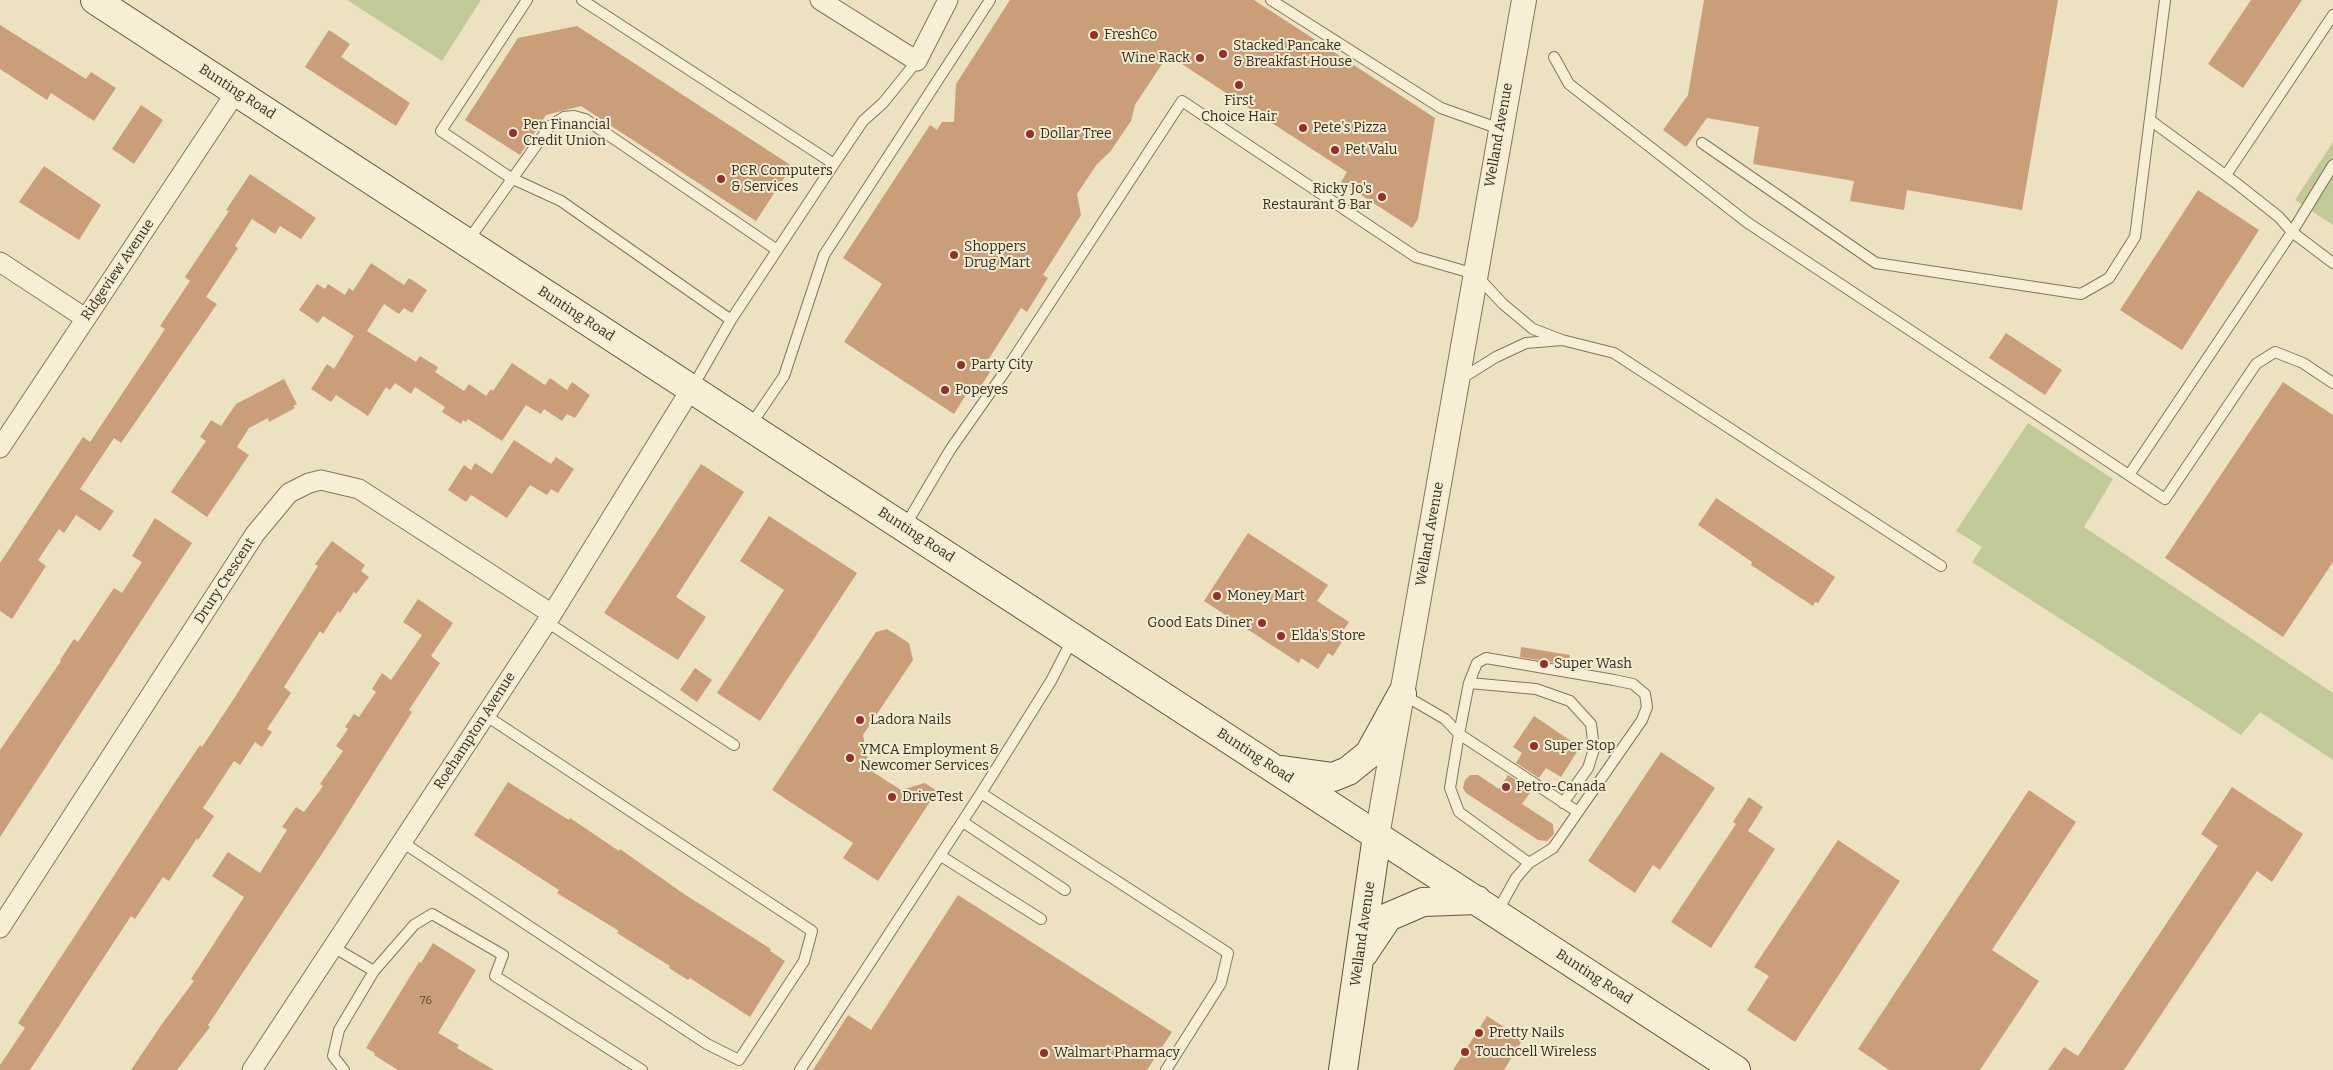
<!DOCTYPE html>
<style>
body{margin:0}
canvas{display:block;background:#ece2c2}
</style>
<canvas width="2333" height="1070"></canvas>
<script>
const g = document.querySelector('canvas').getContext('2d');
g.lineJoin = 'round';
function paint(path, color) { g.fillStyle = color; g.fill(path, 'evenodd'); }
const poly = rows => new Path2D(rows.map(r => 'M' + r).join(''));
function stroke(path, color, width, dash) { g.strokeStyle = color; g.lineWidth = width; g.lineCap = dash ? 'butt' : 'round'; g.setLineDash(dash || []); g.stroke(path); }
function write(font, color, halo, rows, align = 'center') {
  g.font = font + ' Bitter,serif'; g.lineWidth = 4; g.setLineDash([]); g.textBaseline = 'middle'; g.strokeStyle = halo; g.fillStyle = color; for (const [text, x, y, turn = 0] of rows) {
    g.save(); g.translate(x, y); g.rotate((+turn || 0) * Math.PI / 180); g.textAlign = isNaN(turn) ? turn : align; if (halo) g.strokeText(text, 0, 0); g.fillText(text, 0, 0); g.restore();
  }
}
const green = poly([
 [347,0,481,0,442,61],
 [2333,142,2333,225,2295,200],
 [2028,423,2113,479,2084,527,2333,693,2333,760,2260,712,2241,735,1972,562,1982,547,1956,531]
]);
const building = poly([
 [1010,0,1254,0,1435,118,1418,219,1412,228,1341,182,1347,172,1168,55,1135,105,1131,121,1110,152,1097,164,1077,194,1081,215,1043,275,1048,278,1027,312,1021,308,983,368,990,372,974,397,967,393,954,414,844,342,882,284,843,258,930,125,937,130,942,122,954,122,956,84],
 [1704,0,2058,0,2022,210,1907,190,1904,210,1850,201,1854,181,1753,164,1759,127,1707,118,1686,147,1663,130,1688,95],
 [2251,0,2302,0,2243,88,2208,64],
 [0,25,86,79,91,72,116,88,94,121,51,93,47,100,0,69],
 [577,26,792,166,756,221,581,106,546,115,520,155,465,120,518,38],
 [329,30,350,44,341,57,410,103,396,126,305,67],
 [141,105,163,120,134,164,112,149],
 [44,166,101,205,79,240,19,202],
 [250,174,316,218,301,239,280,226,275,234,252,219,235,246,238,248,206,297,217,304,121,443,114,438,80,489,114,511,100,531,76,515,64,533,59,529,38,560,46,566,12,619,0,611,0,563,83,437,90,442,165,329,160,326,190,281,185,277,229,211,226,210],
 [2198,190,2259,230,2182,350,2120,310],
 [371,263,404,285,409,278,427,290,412,313,404,308,399,314,384,304,367,331,416,362,420,356,438,367,435,372,464,391,469,384,486,396,491,389,493,391,512,363,545,385,550,378,567,390,572,382,590,395,575,418,567,414,562,421,544,409,541,414,526,405,502,441,468,419,466,422,463,420,461,424,442,412,445,407,415,387,411,394,395,383,390,390,386,387,368,416,336,395,331,402,311,389,327,364,334,369,354,336,323,316,318,323,299,310,317,284,325,289,328,284,345,295,349,288,353,291],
 [2006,333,2062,370,2045,395,1989,358],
 [284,379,297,404,293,406,295,408,269,422,268,418,249,428,237,447,249,455,207,517,171,492,206,441,200,437,211,420,221,426,236,404],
 [2283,382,2333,415,2333,562,2283,637,2165,558],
 [514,440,551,464,556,457,574,469,558,493,551,489,547,495,530,485,507,518,471,495,466,502,448,490,464,465,471,470,475,463,492,474],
 [701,464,744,492,676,597,706,617,678,660,604,613],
 [1716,498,1835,577,1818,603,1815,602,1813,606,1751,565,1752,562,1698,525],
 [769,516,857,573,760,721,717,693,784,590,740,561],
 [155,518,192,543,0,837,0,750,61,661,60,660,74,639,78,642,114,588,122,593,142,562,132,556],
 [1248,533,1328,585,1317,601,1349,622,1339,637,1343,640,1333,656,1328,653,1318,669,1301,658,1299,663,1204,601],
 [332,541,365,565,361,571,369,577,356,594,354,592,340,613,338,611,323,634,320,631,284,687,291,693,267,729,272,732,262,747,255,742,240,765,234,761,203,808,214,816,198,840,197,838,169,881,163,877,135,919,131,916,30,1070,0,1070,0,1065,25,1028,18,1023,171,788,200,745,202,747,235,697,318,566,315,564],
 [418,599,453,623,431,656,440,663,409,710,412,712,335,834,208,1025,210,1027,177,1070,131,1070,162,1024,194,981,191,979,244,897,212,876,228,852,260,873,287,830,282,827,296,807,304,812,323,786,320,784,343,751,336,746,348,729,345,727,354,714,359,717,376,692,372,689,382,673,391,680,422,635,403,622],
 [887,629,909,643,913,660,863,735,870,770,901,790,925,783,937,791,878,881,843,858,853,843,772,790,876,632],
 [1521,647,1570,655,1568,665,1520,657],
 [695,668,712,680,697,702,680,690],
 [1534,716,1580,747,1561,777,1546,768,1539,778,1516,763,1522,753,1513,747],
 [1661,752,1715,788,1660,870,1653,865,1635,893,1588,861],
 [1470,775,1478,775,1499,789,1508,775,1532,790,1522,804,1553,824,1554,834,1547,841,1538,840,1466,793,1463,788,1465,780],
 [508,782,569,820,570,818,619,851,620,849,684,894,771,949,770,951,785,961,750,1017,690,978,688,980,669,968,670,966,617,933,619,931,557,893,559,890,474,835],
 [2232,787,2303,834,2272,882,2257,871,2124,1070,2048,1070,2064,1047,2078,1056,2218,846,2201,834],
 [2029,790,2076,822,1992,950,2039,981,1980,1070,1889,1070,1858,1049],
 [1749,797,1763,807,1748,831,1775,849,1711,948,1671,922,1736,824,1733,822],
 [1838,840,1900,881,1795,1042,1747,1010,1769,976,1754,967],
 [958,895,1172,1032,1147,1070,813,1070,848,1015,871,1030],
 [433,943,476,970,438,1033,459,1045,457,1048,494,1070,398,1070,374,1055,375,1053,366,1048,419,962,421,963],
 [1487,1016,1523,1039,1504,1070,1453,1070]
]);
const service = poly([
 [527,0,441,131,511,178,561,201,731,320,834,164,582,0],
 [1271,0,1441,108,1500,129],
 [1554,57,1569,84,1748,223,2165,499,2256,364,2275,352,2303,363,2333,383],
 [2150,120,2236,183,2279,217,2292,232,2333,165],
 [1702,143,1876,263,2081,294,2109,278,2135,237,2165,0],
 [834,164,863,121,883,103,917,61],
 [2226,175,2333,15],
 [467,242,550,126,564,117,574,116,585,119,777,250],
 [1459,380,1496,357,1526,343,1562,340,1614,353,1941,566],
 [692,388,731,320],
 [750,426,784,376,824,255,990,0],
 [2129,475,2292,232,2333,263],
 [905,526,950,450,1006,370,1182,101,1416,257,1475,274,1503,304,1533,329,1562,340],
 [547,622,734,745],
 [1072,640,1051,681,981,793,1228,953,1221,983,1166,1070],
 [1469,683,1536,689,1570,701,1591,724,1594,749,1588,768,1563,803],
 [1402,694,1445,719,1459,734,1450,788,1459,812,1529,863,1516,878,1497,912],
 [963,822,1065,890],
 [402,842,707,1044,739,1060,804,961,812,931,485,715],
 [941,856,1041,919],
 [1529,863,1553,848,1578,812,1642,720,1647,707,1645,694,1633,684,1614,680,1486,658,1477,663,1469,683,1459,734,1578,812],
 [333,947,374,971],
 [344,1070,333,1056,339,1030,374,971,414,925,432,914,503,955,495,976,642,1070],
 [800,1070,981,793]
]);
const minor = poly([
 [820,0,917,61,948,0],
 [0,262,85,318],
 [0,448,236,92],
 [0,928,255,534,289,493,309,483,321,480,359,489,552,614],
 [252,1070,552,614,691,389]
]);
const tertiary = poly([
 [1377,836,1524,0]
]);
const secondary = poly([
 [95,0,1736,1070],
 [1282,770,1333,777,1348,771,1369,754,1402,694],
 [1364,953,1388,917,1423,902,1477,900],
 [1343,1070,1377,836]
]);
const markers = [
 [1094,35,5,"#92302c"],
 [1223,54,5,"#92302c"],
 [1200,58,5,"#92302c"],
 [1239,85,5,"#92302c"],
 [1303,128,5,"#92302c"],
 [513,133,5,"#92302c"],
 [1030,134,5,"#92302c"],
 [1335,150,5,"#92302c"],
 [721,179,5,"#92302c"],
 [1382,197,5,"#92302c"],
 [954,255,5,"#92302c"],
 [961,365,5,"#92302c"],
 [945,390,5,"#92302c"],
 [1217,596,5,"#92302c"],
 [1262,623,5,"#92302c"],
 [1281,636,5,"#92302c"],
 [1544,664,5,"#92302c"],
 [860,720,5,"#92302c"],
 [1534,746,5,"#92302c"],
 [850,758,5,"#92302c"],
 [1506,787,5,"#92302c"],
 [892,797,5,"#92302c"],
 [1479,1033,5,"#92302c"],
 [1465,1052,5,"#92302c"],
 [1044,1053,5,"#92302c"]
];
const numberNames = [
 ["76",426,1001]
];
const poiNames = [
 ["FreshCo",1104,35],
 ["Stacked Pancake",1233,46],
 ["& Breakfast House",1233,62],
 ["Wine Rack",1190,58,"right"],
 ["First",1239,101,"center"],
 ["Choice Hair",1239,117,"center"],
 ["Pen Financial",523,125],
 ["Credit Union",523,141],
 ["Pete's Pizza",1313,128],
 ["Dollar Tree",1040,134],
 ["Pet Valu",1345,150],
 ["PCR Computers",731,171],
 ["& Services",731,187],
 ["Ricky Jo's",1372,189,"right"],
 ["Restaurant & Bar",1372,205,"right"],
 ["Shoppers",964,247],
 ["Drug Mart",964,263],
 ["Party City",971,365],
 ["Popeyes",955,390],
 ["Money Mart",1227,596],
 ["Good Eats Diner",1252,623,"right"],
 ["Elda's Store",1291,636],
 ["Super Wash",1554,664],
 ["Ladora Nails",870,720],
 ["Super Stop",1544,746],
 ["YMCA Employment &",860,750],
 ["Newcomer Services",860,766],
 ["Petro-Canada",1516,787],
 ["DriveTest",902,797],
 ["Pretty Nails",1489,1033],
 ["Touchcell Wireless",1475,1052],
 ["Walmart Pharmacy",1054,1053]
];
const streetNames = [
 ["Bunting Road",237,92,33],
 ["Welland Avenue",1499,135,-80],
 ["Ridgeview Avenue",118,270,-56],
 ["Bunting Road",576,314,33],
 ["Welland Avenue",1430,534,-80],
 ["Bunting Road",916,535,33],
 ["Drury Crescent",225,581,-57],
 ["Roehampton Avenue",475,731,-57],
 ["Bunting Road",1255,756,33],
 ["Welland Avenue",1363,934,-82],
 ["Bunting Road",1594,977,33]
];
paint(green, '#c1ca97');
paint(building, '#c99e79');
stroke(service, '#85735a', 12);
stroke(minor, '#85735a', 21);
stroke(tertiary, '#85735a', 26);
stroke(secondary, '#67543d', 30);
stroke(service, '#f7efd5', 10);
stroke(minor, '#f7efd5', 19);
stroke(tertiary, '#f7efd5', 24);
stroke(secondary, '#f7efd5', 28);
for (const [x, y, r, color] of markers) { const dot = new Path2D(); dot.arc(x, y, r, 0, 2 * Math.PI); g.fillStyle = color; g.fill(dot); stroke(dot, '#f4ecd2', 2); }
write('11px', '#5b4835', null, numberNames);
write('14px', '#362b1e', '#f4ecd2', poiNames, 'left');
write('14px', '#362b1e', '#f4ecd2', streetNames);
</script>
